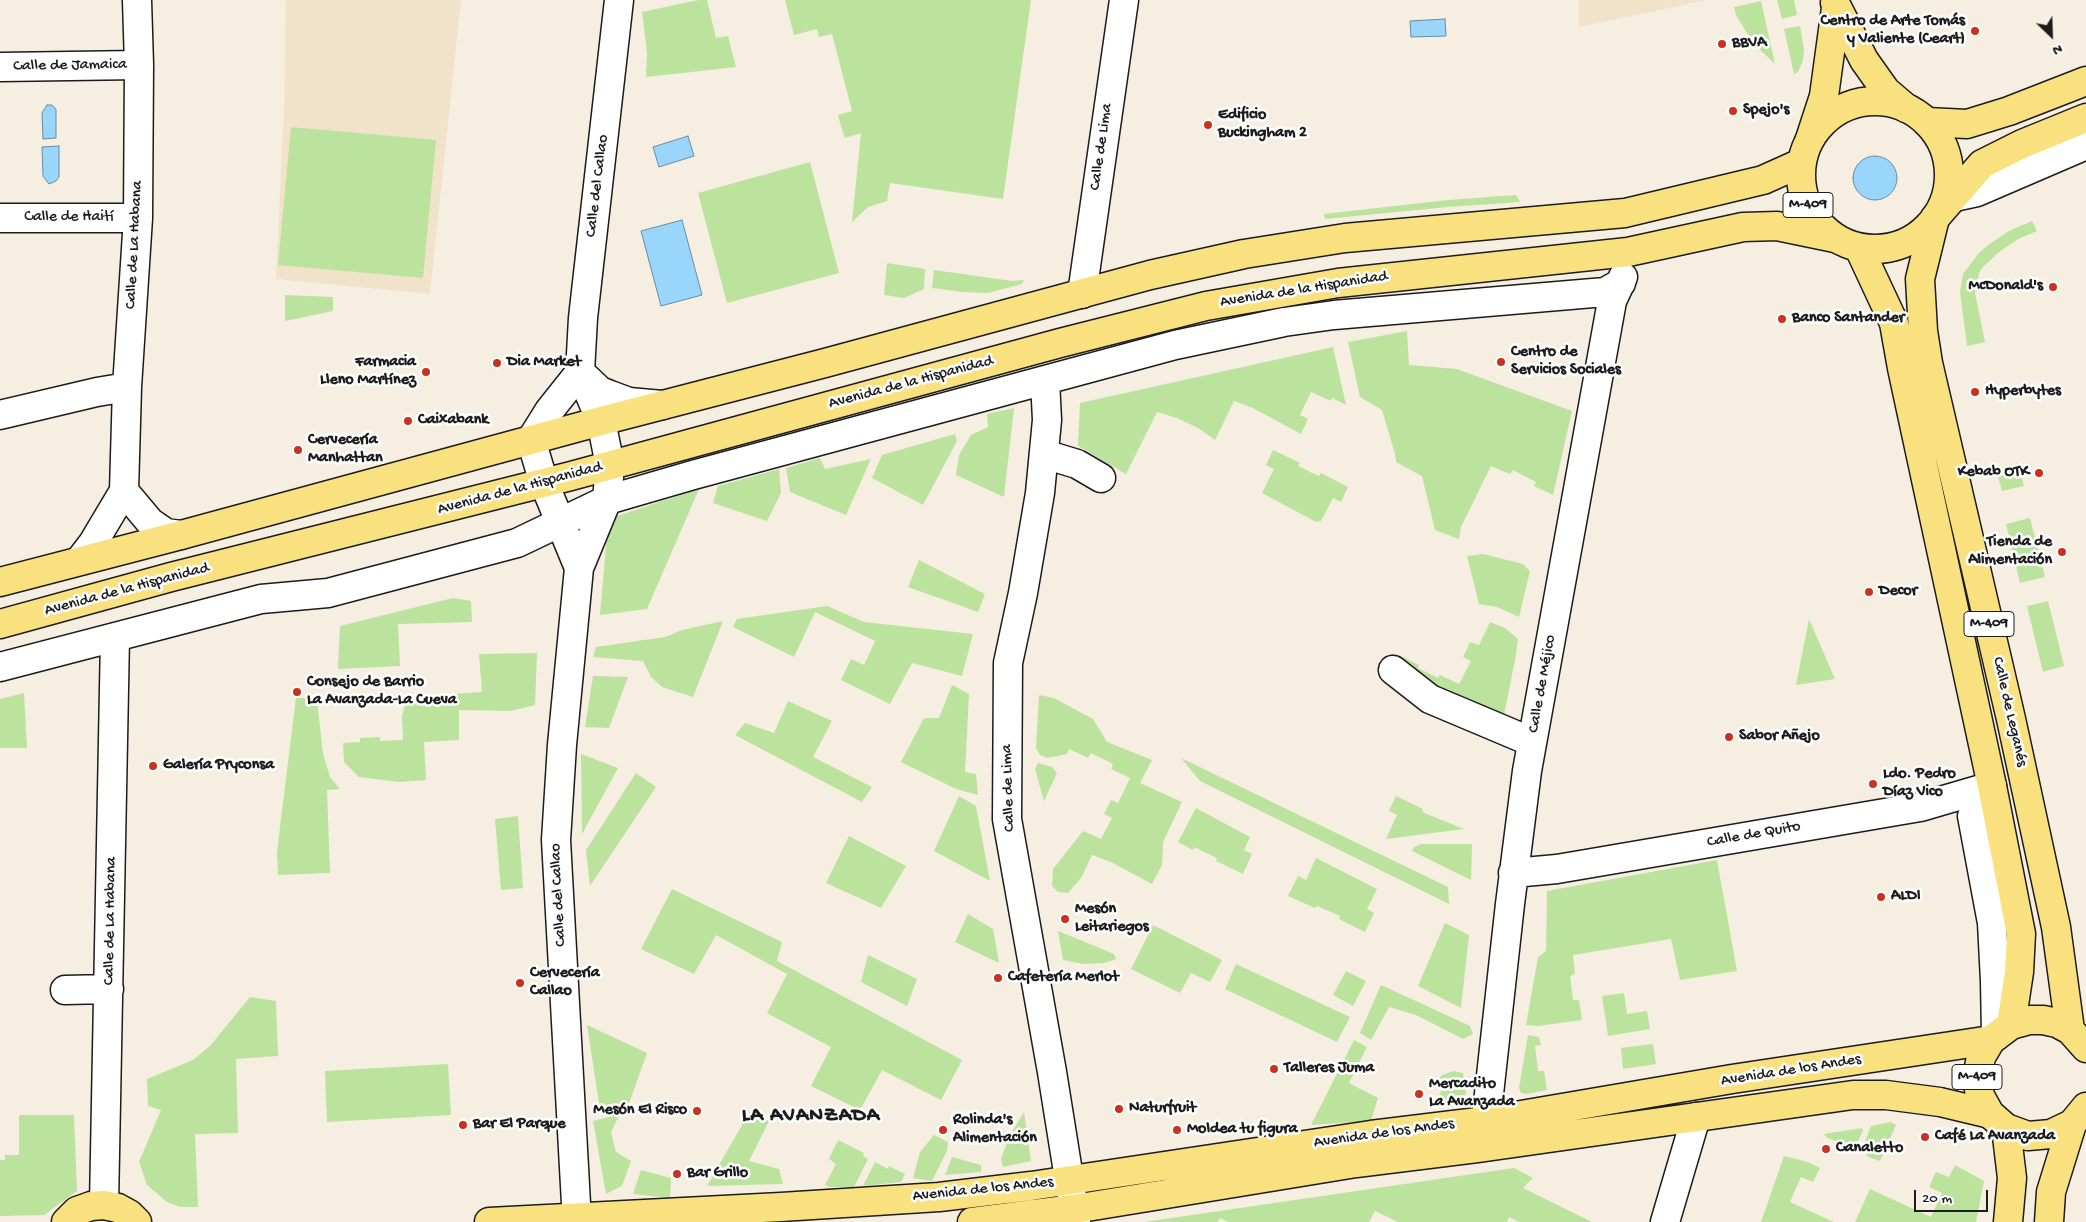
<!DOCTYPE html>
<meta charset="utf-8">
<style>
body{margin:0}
#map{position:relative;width:2086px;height:1222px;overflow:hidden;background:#f6eee0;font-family:"Gochi Hand",sans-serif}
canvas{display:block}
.north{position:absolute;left:2026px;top:10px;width:50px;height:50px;-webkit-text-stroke:4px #fff;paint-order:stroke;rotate:156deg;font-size:14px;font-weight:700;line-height:20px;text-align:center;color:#1c1c1c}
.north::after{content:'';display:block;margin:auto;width:18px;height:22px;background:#1c1c1c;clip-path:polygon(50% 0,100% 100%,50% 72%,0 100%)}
.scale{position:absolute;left:1914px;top:1190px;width:74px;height:22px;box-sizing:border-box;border:2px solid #1c1c1c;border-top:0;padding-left:6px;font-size:15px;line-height:18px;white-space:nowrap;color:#1c1c1c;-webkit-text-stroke:4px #fff;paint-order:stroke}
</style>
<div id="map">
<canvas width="2086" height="1222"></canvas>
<div class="north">N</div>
<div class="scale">20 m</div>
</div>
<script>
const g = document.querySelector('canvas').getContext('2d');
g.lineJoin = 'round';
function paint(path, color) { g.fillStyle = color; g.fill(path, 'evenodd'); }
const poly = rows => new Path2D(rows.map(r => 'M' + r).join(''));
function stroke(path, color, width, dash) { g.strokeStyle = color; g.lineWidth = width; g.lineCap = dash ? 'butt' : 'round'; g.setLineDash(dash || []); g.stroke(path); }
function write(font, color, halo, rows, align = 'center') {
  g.font = font + ' "Gochi Hand",sans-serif'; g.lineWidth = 5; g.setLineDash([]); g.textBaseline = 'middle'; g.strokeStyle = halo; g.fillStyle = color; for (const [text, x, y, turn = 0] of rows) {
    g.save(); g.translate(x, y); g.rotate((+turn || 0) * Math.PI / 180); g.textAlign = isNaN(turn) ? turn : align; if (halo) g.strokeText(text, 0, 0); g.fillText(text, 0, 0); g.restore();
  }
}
const built = poly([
 [286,0,461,0,430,294,276,279,284,108],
 [1579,0,1707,0,1579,27]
]);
const green = poly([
 [698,0,707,0,716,38,728,36,736,67,646,77,647,53,642,12],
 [785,0,1031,0,1003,199,890,183,887,201,868,207,852,222,861,133,845,138,840,123,838,115,852,111,832,34,819,37,817,29,794,35],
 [1777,0,1794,0,1797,15,1782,19],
 [1761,1,1775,64,1753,43,1736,15,1734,7],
 [1800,26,1804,50,1803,60,1798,72,1794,74,1784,29],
 [291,127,436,140,423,278,278,265],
 [810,162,839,273,727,303,698,193],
 [1516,195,1520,202,1448,207,1325,219,1324,214,1448,200],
 [2032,221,2037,231,2018,239,1999,252,1983,267,1979,273,1975,293,1985,342,1967,346,1960,292,1963,274,1979,253,1988,245,2009,231],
 [887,263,925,269,924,289,904,298,884,295],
 [934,270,1012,281,1024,280,1022,284,988,293,963,292,932,288],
 [285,295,333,297,333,311,285,321],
 [1407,331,1409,365,1457,369,1572,411,1553,495,1534,486,1536,482,1513,470,1510,474,1491,466,1461,527,1459,539,1435,530,1422,476,1396,462,1395,454,1382,410,1360,397,1348,342],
 [1333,347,1346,405,1332,398,1331,401,1311,392,1300,415,1308,419,1301,434,1253,408,1234,401,1215,440,1198,428,1177,418,1157,412,1126,474,1078,446,1080,403],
 [1014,408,1004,497,956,475,959,455,971,435,988,427,987,414],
 [955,434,957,441,923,505,872,478,882,455],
 [1273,450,1300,463,1298,466,1319,476,1321,473,1348,487,1341,502,1333,498,1321,521,1316,522,1262,493,1274,469,1266,465],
 [820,458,825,469,871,459,846,515,790,492,786,468],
 [2018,463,2024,486,2002,491,1996,469],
 [779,469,781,493,767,521,713,503,718,486],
 [699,489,647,609,600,615,607,534,617,516],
 [2030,518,2045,577,2020,583,2006,524],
 [1483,554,1523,564,1530,571,1519,617,1497,607,1479,604,1467,556],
 [919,560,985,594,978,612,908,587],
 [453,598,471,601,472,622,398,624,400,666,338,669,340,626],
 [2048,601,2064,666,2043,672,2027,606],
 [827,606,864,622,973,634,962,676,912,663,890,704,841,680,851,659,864,665,875,641,815,612,794,657,733,627,737,619],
 [1809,619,1835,679,1796,685],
 [723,621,693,697,662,687,651,677,643,661,593,657,596,647,665,637,682,630],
 [1490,622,1505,628,1518,639,1515,660,1503,720,1409,677,1401,656,1419,665,1418,668,1438,678,1440,675,1459,684,1471,661,1463,657,1470,642,1479,645],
 [537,653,535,705,510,711,459,710,459,740,424,742,426,780,399,782,359,777,344,762,343,743,360,742,360,738,380,737,380,741,403,740,402,716,407,697,482,692,479,654],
 [593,676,628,677,609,728,585,727],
 [952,685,969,694,965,772,976,774,978,795,956,789,901,762,924,718,939,718],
 [24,693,27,748,0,748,0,699],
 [1039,695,1054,698,1093,719,1107,742,1152,760,1140,783,1182,802,1163,842,1162,865,1152,884,1111,862,1092,855,1081,878,1068,893,1058,892,1052,886,1053,869,1083,831,1101,839,1112,818,1104,814,1111,800,1118,803,1130,778,1111,769,1113,764,1091,753,1088,758,1069,749,1067,754,1058,756,1047,758,1040,755,1036,748],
 [296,697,317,700,323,754,330,777,340,789,327,790,330,873,278,875,277,852],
 [788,701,832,721,813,757,872,787,862,802,735,735,745,723,774,733],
 [581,754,618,768,582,834],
 [1181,758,1448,887,1449,904,1200,781],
 [1038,763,1052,767,1057,773,1044,801,1035,769],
 [636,773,656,787,590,886,586,850],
 [959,796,976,806,990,881,934,851],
 [1396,796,1423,809,1422,812,1464,829,1386,839,1397,815,1389,811],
 [1196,808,1250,837,1244,850,1252,854,1243,874,1216,861,1217,858,1194,847,1193,850,1178,842],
 [518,816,523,888,501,890,495,819],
 [849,836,906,866,881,908,826,883],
 [1421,844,1472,844,1471,880,1412,851,1414,847],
 [1316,858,1377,889,1367,909,1374,913,1365,932,1339,919,1340,916,1317,906,1315,908,1288,896,1298,876,1306,880],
 [1717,860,1737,971,1680,980,1671,939,1573,955,1575,974,1570,976,1573,1000,1579,1000,1582,1020,1538,1026,1526,1025,1538,957,1546,951,1547,891],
 [672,889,782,942,777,961,962,1060,941,1100,882,1070,860,1110,811,1086,831,1047,767,1013,787,974,716,935,694,974,641,949],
 [968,914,993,929,999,963,955,942],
 [1445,923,1469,935,1461,1008,1418,986],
 [1153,925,1222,960,1210,982,1191,973,1180,993,1131,969],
 [1058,931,1114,954,1116,959,1104,963,1084,964,1063,960],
 [868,955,917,979,907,1006,861,982],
 [1236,964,1350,1017,1337,1042,1225,989],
 [1346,971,1366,981,1353,1006,1333,995],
 [1381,985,1470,1026,1473,1034,1463,1039,1416,1015,1389,1007,1371,1040,1360,1033],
 [1624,993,1627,1014,1647,1011,1650,1029,1608,1036,1602,996],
 [250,997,276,1001,278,1056,236,1059,238,1133,195,1134,198,1207,180,1207,167,1202,147,1185,139,1162,161,1110,148,1106,147,1079,193,1060,210,1046],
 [587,1025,647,1053,628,1106,600,1110],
 [1528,1035,1539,1037,1541,1045,1535,1046,1538,1071,1544,1071,1547,1090,1526,1094,1521,1093,1519,1088],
 [1354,1040,1367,1047,1349,1083,1378,1098,1371,1121,1311,1125],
 [1653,1044,1656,1064,1623,1069,1621,1048],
 [448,1064,451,1115,327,1122,325,1071],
 [1453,1071,1463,1073,1466,1093,1462,1101,1435,1106,1443,1086,1437,1081,1442,1075],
 [750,1111,769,1121,749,1161,779,1169,783,1184,707,1186],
 [1024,1112,1031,1161,1003,1167,1001,1159,1009,1137],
 [620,1114,611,1132,616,1152,631,1161,622,1186,606,1194,593,1121],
 [19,1115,74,1115,77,1191,44,1215,0,1216,0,1160,5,1160,5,1155,19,1155],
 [1891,1122,1896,1125,1880,1161,1868,1157,1863,1146,1871,1126],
 [1862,1128,1863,1131,1855,1147,1827,1138,1824,1134],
 [934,1135,948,1142,947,1151,932,1181,913,1178,920,1152],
 [838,1140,864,1153,863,1156,868,1159,854,1187,830,1187,825,1185,836,1164,829,1159],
 [1784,1156,1808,1162,1820,1168,1813,1182,1801,1177,1790,1202,1834,1222,1761,1222],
 [952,1157,981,1165,981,1172,945,1175],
 [875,1162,888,1169,889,1166,905,1174,901,1182,863,1186],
 [1955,1165,1984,1181,1976,1222,1855,1222,1870,1189,1931,1217,1942,1193,1929,1187,1936,1172,1949,1177],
 [1514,1168,1533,1178,1523,1188,1592,1222,1519,1222,1509,1217,1507,1222,1398,1222,1375,1211,1369,1222,1228,1222,1220,1218,1218,1222,1144,1222],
 [641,1170,671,1178,670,1198,633,1194]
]);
const water = poly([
 [1445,19,1446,36,1411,37,1410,21,1445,19],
 [47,105,52,105,56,109,56,138,43,139,42,113,47,105],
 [688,136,694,156,659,167,653,147,688,136],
 [59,146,59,177,56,181,49,184,43,176,42,147,59,146],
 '1853 178a22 22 0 1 1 44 0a22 22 0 1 1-44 0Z',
 [682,220,702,295,661,306,641,231,682,220]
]);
const minor = poly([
 [0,67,139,65],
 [1954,197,1977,192,2086,145],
 [0,218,138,218],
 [1082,294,1124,0],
 [581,373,600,391,610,395,629,402,662,405],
 [1045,381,1047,420,1040,493,1023,593,1008,663,1007,819,1052,1072,1076,1222],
 [0,415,97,392,127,387],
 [1044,454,1077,464,1101,478],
 [124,491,150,522,166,533,181,535],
 [80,560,93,543,124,491,127,387,138,218,139,65,137,0],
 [579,568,544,483,531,440,549,411,580,372],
 [0,667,261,599,328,593,517,543,607,500,693,475,1175,345,1284,322,1334,315,1605,292,1621,283],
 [1393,670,1430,699,1532,742],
 [1992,786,1972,816,1992,923,1995,981,1996,1036],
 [1513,873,1557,869,1920,807,1992,786],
 [65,990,109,989],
 [1486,1121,1510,904,1527,771,1612,301,1623,277],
 [104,1205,115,637],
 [577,1222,556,840,562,745,579,568,607,500,610,465,601,421,580,372,583,318,619,0],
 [1665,1222,1696,1117]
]);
const major = poly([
 [1835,3,1864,60,1886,91,1906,108],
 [1927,122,1967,124,2009,111,2086,81],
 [1810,139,1824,96,1836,8],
 [1935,218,1982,164,2022,144,2086,118],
 [0,582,181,535,601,421,825,363,1150,275,1244,254,1345,238,1625,213,1763,180,1801,163],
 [0,624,171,577,571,476,1060,343,1206,306,1338,283,1628,252,1743,227,1777,226,1835,238],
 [66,1222,77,1211,91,1206,104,1205,118,1208,129,1214,137,1222],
 [489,1222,781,1207,939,1197,1031,1186,1371,1135,1486,1121,1732,1079,1991,1040],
 [972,1222,1074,1209,1356,1163,1477,1148,1853,1095,1886,1095,1940,1102,1990,1114]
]);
const highway = poly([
 '1801 175a74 74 0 1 1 148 0a74 74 0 1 1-148 0Z',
 [1935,218,1920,279,1923,331,1928,363,2011,719,2056,927,2070,1030],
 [1859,248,1894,323,1902,368,1992,786,2021,934,2019,972,2011,1025],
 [2086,1048,2070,1030,2057,1023,2043,1020,2029,1020,2011,1025,1991,1040,1981,1057,1977,1077,1980,1096,1990,1114,2006,1128,2028,1136,2051,1134,2072,1124,2086,1107],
 [2006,1128,2012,1178,2008,1222],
 [2049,1222,2051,1192,2072,1124]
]);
const markers = [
 [1975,31,5,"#c8321e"],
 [1722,44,5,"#c8321e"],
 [1733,111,5,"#c8321e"],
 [1208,125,5,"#c8321e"],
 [2053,287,5,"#c8321e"],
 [1782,319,5,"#c8321e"],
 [1501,362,5,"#c8321e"],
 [497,363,5,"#c8321e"],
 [426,372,5,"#c8321e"],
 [1975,392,5,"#c8321e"],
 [408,421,5,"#c8321e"],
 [298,450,5,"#c8321e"],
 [2039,473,5,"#c8321e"],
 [2062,552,5,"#c8321e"],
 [1869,592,5,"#c8321e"],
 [297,692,5,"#c8321e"],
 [1729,737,5,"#c8321e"],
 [153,766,5,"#c8321e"],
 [1873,784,5,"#c8321e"],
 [1881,897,5,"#c8321e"],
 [1065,919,5,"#c8321e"],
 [998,978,5,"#c8321e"],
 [520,983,5,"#c8321e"],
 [1274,1069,5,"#c8321e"],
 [1419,1094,5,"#c8321e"],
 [1119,1109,5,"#c8321e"],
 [697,1111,5,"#c8321e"],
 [463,1125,5,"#c8321e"],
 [943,1130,5,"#c8321e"],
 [1177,1130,5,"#c8321e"],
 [1925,1137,5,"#c8321e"],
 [1826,1149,5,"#c8321e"],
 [677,1174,5,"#c8321e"]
];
const shields = [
 [1808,205,50],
 [1989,624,50],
 [1977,1077,50]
];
const shieldNames = [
 ["M-409",1808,205],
 ["M-409",1989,624],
 ["M-409",1977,1077]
];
const poiNames = [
 ["Centro de Arte Tomás",1965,22,"right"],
 ["y Valiente (Ceart)",1965,40,"right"],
 ["BBVA",1732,44],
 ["Spejo's",1743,111],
 ["Edificio",1218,116],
 ["Buckingham 2",1218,134],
 ["McDonald's",2043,287,"right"],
 ["Banco Santander",1792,319],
 ["Centro de",1511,353],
 ["Servicios Sociales",1511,371],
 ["Farmacia",416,363,"right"],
 ["Lleno Martínez",416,381,"right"],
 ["Dia Market",507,363],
 ["Hyperbytes",1985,392],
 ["Caixabank",418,421],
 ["Cervecería",308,441],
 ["Manhattan",308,459],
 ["Kebab OTK",2029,473,"right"],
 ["Tienda de",2052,543,"right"],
 ["Alimentación",2052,561,"right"],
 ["Decor",1879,592],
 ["Consejo de Barrio",307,683],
 ["La Avanzada-La Cueva",307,701],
 ["Sabor Añejo",1739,737],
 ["Galería Pryconsa",163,766],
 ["Ldo. Pedro",1883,775],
 ["Díaz Vico",1883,793],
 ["ALDI",1891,897],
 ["Mesón",1075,910],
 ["Leitariegos",1075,928],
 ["Cervecería",530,974],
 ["Callao",530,992],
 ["Cafetería Merlot",1008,978],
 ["Talleres Juma",1284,1069],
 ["Mercadito",1429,1085],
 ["La Avanzada",1429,1103],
 ["Naturfruit",1129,1109],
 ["Mesón El Risco",687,1111,"right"],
 ["Rolinda's",953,1121],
 ["Alimentación",953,1139],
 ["Bar El Parque",473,1125],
 ["Moldea tu figura",1187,1130],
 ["Café La Avanzada",1935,1137],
 ["Canaletto",1836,1149],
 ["Bar Grillo",687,1174]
];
const streetNames = [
 ["Calle de Jamaica",70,66,-1],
 ["Calle de Lima",1102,147,-82],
 ["Calle del Callao",598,186,-83],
 ["Calle de Haití",69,218],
 ["Calle de La Habana",135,245,-87],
 ["Avenida de la Hispanidad",1304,290,-9],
 ["Avenida de la Hispanidad",911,383,-15],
 ["Avenida de la Hispanidad",520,489,-15],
 ["Avenida de la Hispanidad",127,590,-15],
 ["Calle de Méjico",1543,684,-80],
 ["Calle de Leganés",2009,712,77],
 ["Calle de Lima",1009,788,-92],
 ["Calle de Quito",1754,835,-10],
 ["Calle del Callao",559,895,-93],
 ["Calle de La Habana",111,921,-89],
 ["Avenida de los Andes",1791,1071,-9],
 ["Avenida de los Andes",1384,1134,-8],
 ["Avenida de los Andes",983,1190,-6]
];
const districtNames = [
 ["LA AVANZADA",811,1117]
];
paint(built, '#f0e3ca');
paint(green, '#bbe39e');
paint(water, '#9ad6fb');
stroke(water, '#688ca2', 1);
stroke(minor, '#1c1c1c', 31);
stroke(major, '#1c1c1c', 31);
stroke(highway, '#1c1c1c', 31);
stroke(minor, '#fff', 28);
stroke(major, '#fae180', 28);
stroke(highway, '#fae180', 28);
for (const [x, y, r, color] of markers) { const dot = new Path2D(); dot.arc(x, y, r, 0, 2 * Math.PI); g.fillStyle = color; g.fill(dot); stroke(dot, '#fff', 2); }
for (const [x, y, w] of shields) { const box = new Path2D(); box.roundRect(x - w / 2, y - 12.5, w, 25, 4); g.fillStyle = '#fff'; g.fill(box); stroke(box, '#1c1c1c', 1); }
write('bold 15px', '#1c1c1c', null, shieldNames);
write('bold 16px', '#1c1c1c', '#fff', poiNames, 'left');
write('16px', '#1c1c1c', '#fff', streetNames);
g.letterSpacing = '1px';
write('bold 21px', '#1c1c1c', '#fff', districtNames);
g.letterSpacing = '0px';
</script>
